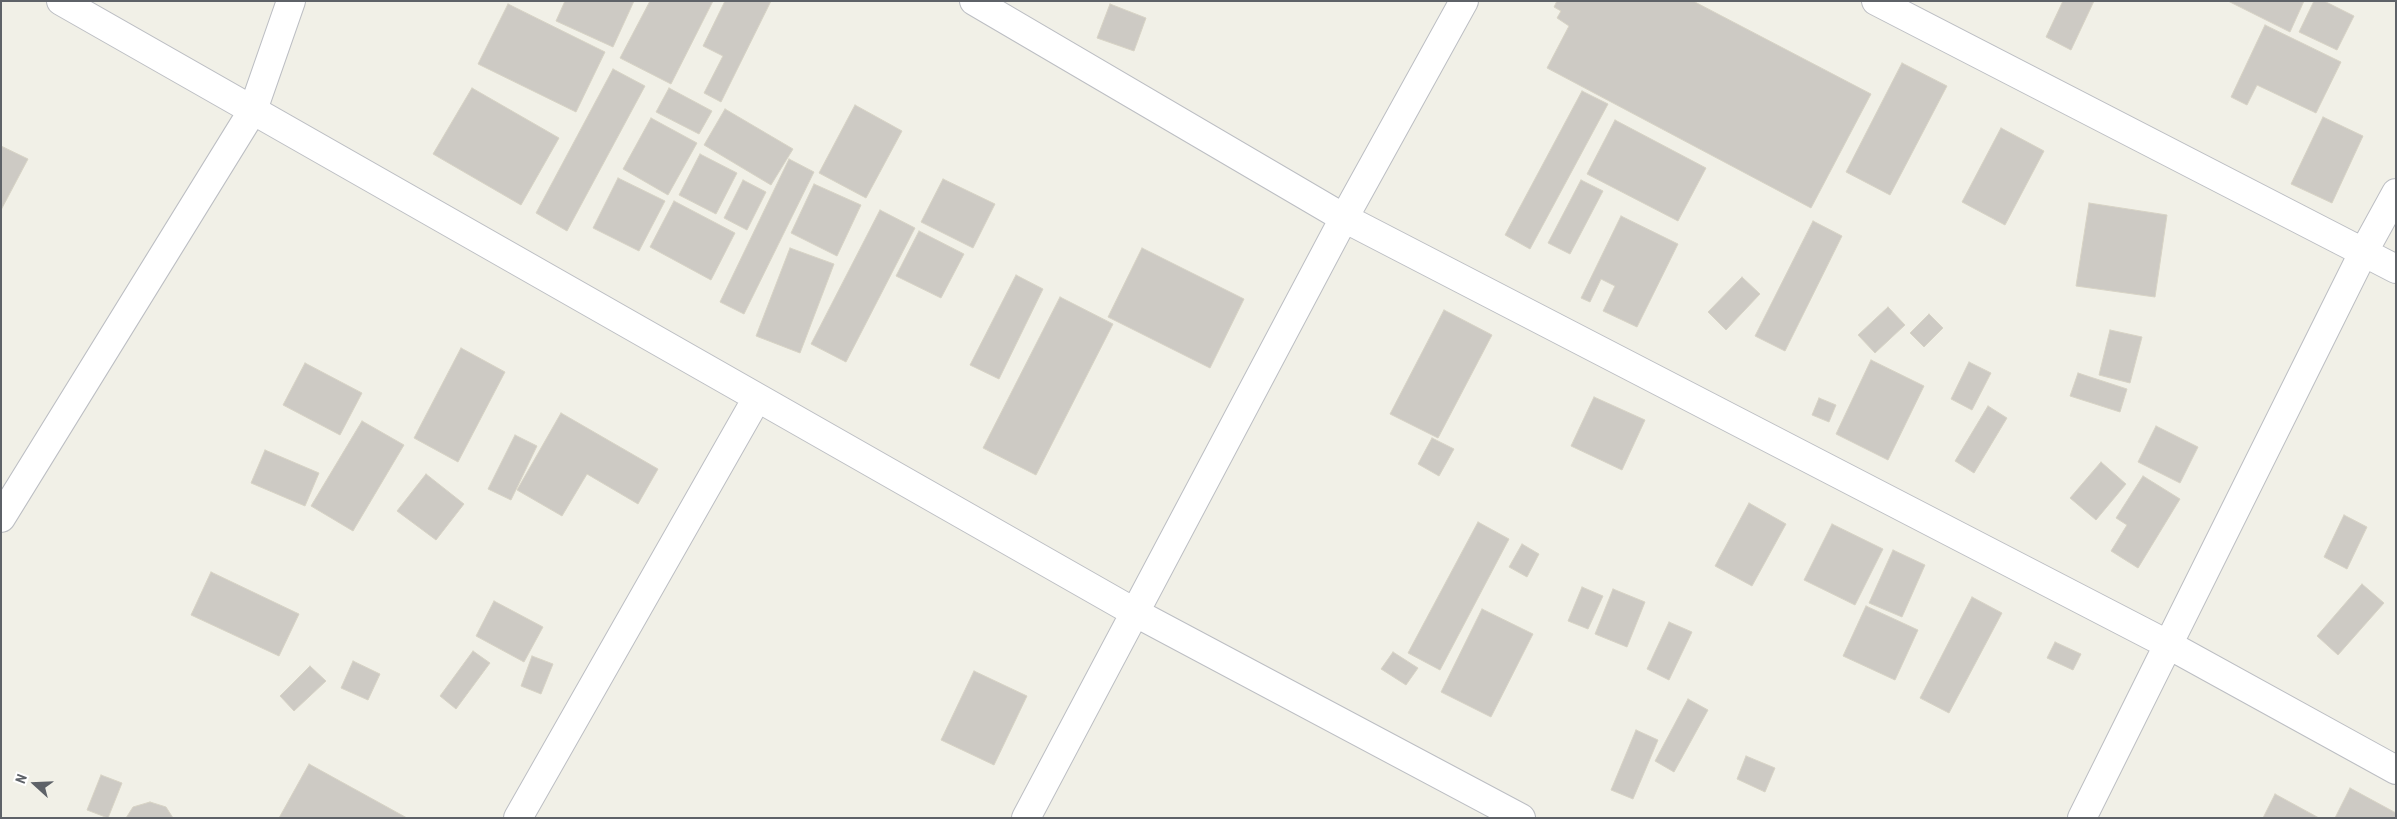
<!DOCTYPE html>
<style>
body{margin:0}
#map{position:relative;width:2397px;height:819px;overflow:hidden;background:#f1f0e7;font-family:"Roboto Condensed",sans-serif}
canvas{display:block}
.frame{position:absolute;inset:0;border:2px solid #5e6268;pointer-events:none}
.north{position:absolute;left:10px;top:759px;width:50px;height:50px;-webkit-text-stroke:4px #fff;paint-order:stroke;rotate:290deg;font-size:14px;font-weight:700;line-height:20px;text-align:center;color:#5e6268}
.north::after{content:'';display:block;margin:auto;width:18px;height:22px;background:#5e6268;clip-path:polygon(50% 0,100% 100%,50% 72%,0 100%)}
</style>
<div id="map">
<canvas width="2397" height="819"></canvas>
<div class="frame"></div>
<div class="north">N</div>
</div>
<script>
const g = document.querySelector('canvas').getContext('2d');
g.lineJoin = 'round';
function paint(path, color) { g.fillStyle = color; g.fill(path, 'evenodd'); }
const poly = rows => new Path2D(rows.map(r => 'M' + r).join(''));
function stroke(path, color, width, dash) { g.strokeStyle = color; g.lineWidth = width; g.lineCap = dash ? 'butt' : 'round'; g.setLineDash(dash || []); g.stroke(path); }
const building = poly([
 [565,1,634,1,613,47,556,21,565,1],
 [650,1,713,1,671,84,620,58,650,1],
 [725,1,771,1,721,102,704,93,723,56,703,46,725,1],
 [1557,1,1693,1,1871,94,1811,208,1547,68,1569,26,1557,18,1561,11,1554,7,1557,1],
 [2063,1,2094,1,2071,50,2046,37,2063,1],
 [2228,1,2304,1,2290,32,2228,1],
 [2314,1,2324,1,2354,16,2337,50,2299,32,2314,1],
 [508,4,605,52,576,112,478,64,508,4],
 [1110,4,1146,18,1134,51,1097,38,1110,4],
 [2265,25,2341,62,2316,113,2257,85,2247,105,2231,97,2265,25],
 [1902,63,1947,86,1890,195,1846,172,1902,63],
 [613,69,645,86,567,231,536,213,613,69],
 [472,88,559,138,521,205,433,154,472,88],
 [669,88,712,111,699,134,656,112,669,88],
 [1582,91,1608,104,1530,249,1505,235,1582,91],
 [855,105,902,131,866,198,819,173,855,105],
 [725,109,793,149,771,185,704,145,725,109],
 [2323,117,2363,136,2332,203,2291,184,2323,117],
 [651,118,697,143,668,195,623,169,651,118],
 [1615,120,1706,168,1678,221,1587,174,1615,120],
 [2001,128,2044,151,2005,225,1962,202,2001,128],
 [1,146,28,159,1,210,1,146],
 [700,154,737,173,716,214,679,195,700,154],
 [789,159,814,172,744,314,720,302,789,159],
 [618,178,665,201,639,251,593,228,618,178],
 [943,179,995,204,973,248,921,222,943,179],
 [743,180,766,192,747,230,724,218,743,180],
 [1581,180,1603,191,1570,254,1548,243,1581,180],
 [814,184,861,205,837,256,791,233,814,184],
 [674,201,735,233,711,280,650,247,674,201],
 [2089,203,2167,215,2155,297,2076,286,2089,203],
 [880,210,915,228,846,362,811,344,880,210],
 [1621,216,1678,244,1637,327,1603,311,1615,286,1601,279,1590,302,1581,298,1621,216],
 [1813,221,1842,236,1785,351,1755,336,1813,221],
 [919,231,964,254,941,298,896,276,919,231],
 [790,248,834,264,800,353,756,336,790,248],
 [1142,248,1244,299,1210,368,1108,317,1142,248],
 [1016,275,1043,289,999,379,970,365,1016,275],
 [1742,277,1760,294,1726,330,1708,312,1742,277],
 [1060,297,1113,324,1036,475,983,448,1060,297],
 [1888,307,1905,325,1875,353,1858,335,1888,307],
 [1444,310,1492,335,1438,438,1390,414,1444,310],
 [1929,314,1943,328,1924,347,1910,333,1929,314],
 [2110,330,2142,337,2130,383,2099,375,2110,330],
 [461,348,505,372,458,462,414,438,461,348],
 [1871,360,1924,386,1888,460,1836,434,1871,360],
 [1969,362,1991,373,1972,410,1951,399,1969,362],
 [305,363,362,393,340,435,283,405,305,363],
 [2078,373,2127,389,2120,412,2070,396,2078,373],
 [1594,397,1645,420,1622,470,1571,446,1594,397],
 [1819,398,1836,405,1829,422,1812,415,1819,398],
 [1988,406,2007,418,1974,473,1955,461,1988,406],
 [561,413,658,469,638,504,587,474,562,516,517,490,561,413],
 [362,421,404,445,353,531,311,506,362,421],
 [2156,426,2198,447,2180,483,2138,462,2156,426],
 [515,435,537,446,511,500,488,489,515,435],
 [1432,438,1454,449,1439,476,1418,464,1432,438],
 [265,450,319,473,305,506,251,483,265,450],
 [2101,462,2126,484,2096,520,2070,498,2101,462],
 [426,474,464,504,436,540,397,511,426,474],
 [2143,476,2180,499,2138,568,2111,551,2127,525,2116,518,2143,476],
 [1749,503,1786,524,1752,586,1715,566,1749,503],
 [2344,515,2367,527,2347,569,2324,557,2344,515],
 [1478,522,1509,539,1440,670,1408,653,1478,522],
 [1832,524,1883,549,1855,605,1804,580,1832,524],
 [1522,544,1539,554,1527,577,1509,567,1522,544],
 [1893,550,1925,565,1902,617,1869,603,1893,550],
 [211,572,299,614,279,656,191,615,211,572],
 [2362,584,2384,603,2338,655,2317,636,2362,584],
 [1582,587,1603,596,1588,629,1568,621,1582,587],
 [1613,589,1645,602,1627,647,1595,634,1613,589],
 [1972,597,2002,613,1949,713,1920,698,1972,597],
 [494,601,543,627,524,662,476,636,494,601],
 [1866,606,1918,630,1895,680,1843,656,1866,606],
 [1482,609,1533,634,1491,717,1441,692,1482,609],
 [1669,622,1692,632,1669,680,1647,669,1669,622],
 [2055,642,2081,654,2073,670,2047,658,2055,642],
 [473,651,490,663,456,709,440,696,473,651],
 [1393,652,1418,668,1406,685,1381,669,1393,652],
 [532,656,553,664,541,694,521,686,532,656],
 [353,661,380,674,368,700,341,688,353,661],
 [310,666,326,681,294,711,280,696,310,666],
 [974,671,1027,696,994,765,941,740,974,671],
 [1688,699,1708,710,1674,772,1655,761,1688,699],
 [1636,730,1658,740,1633,799,1611,790,1636,730],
 [1746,756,1775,768,1765,792,1737,779,1746,756],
 [309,764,407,818,279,818,309,764],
 [101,775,122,783,108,818,87,810,101,775],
 [2350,788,2396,813,2396,818,2335,818,2350,788],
 [2275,794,2319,818,2263,818,2275,794],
 [150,802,166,807,173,818,126,818,133,807,150,802]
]);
const minor = poly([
 [61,1,1134,612,1521,818],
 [974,1,1344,218,2169,645,2396,770],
 [1876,1,2396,269],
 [1,518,253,110,291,1],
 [518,818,757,398],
 [1026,818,1344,218,1464,1],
 [2082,818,2363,253,2396,193]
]);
paint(building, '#cdcac4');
stroke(building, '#d7d3c5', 1);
stroke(minor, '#bcbec3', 30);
stroke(minor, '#fff', 28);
</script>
